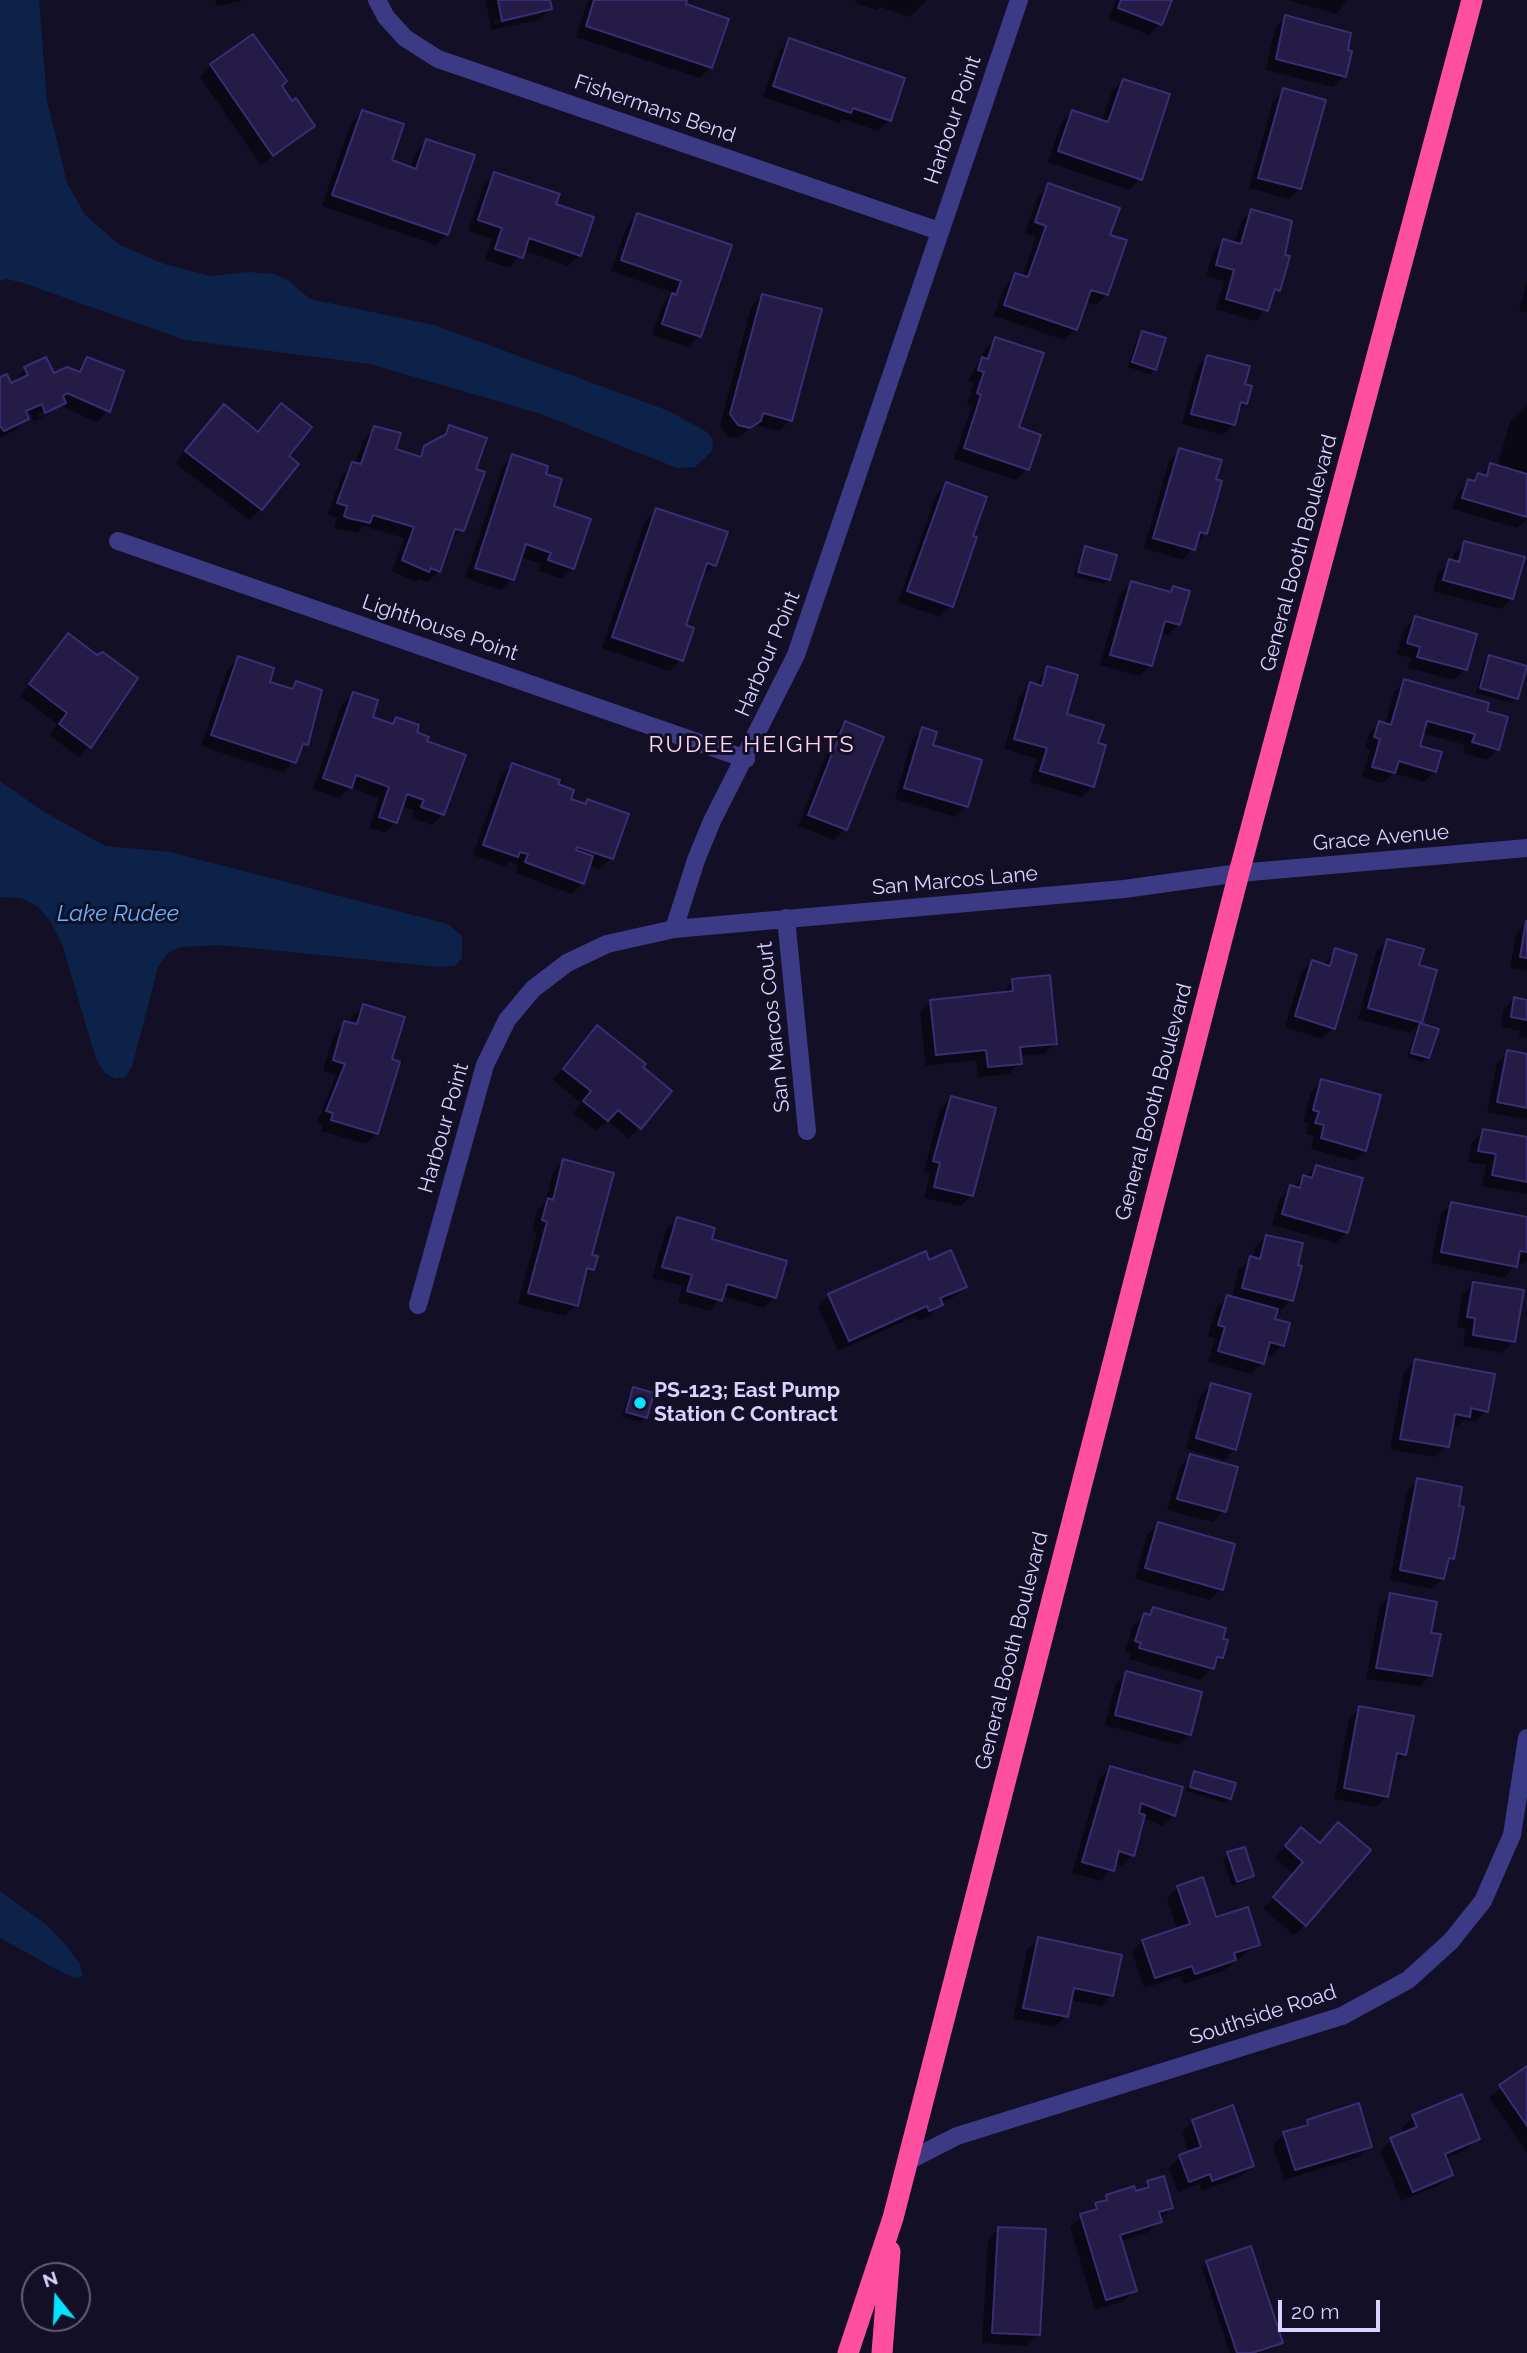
<!DOCTYPE html>
<style>
body{margin:0}
#map{position:relative;width:1527px;height:2353px;overflow:hidden;background:#130f26;font-family:Raleway,sans-serif}
canvas{display:block}
.north{position:absolute;left:21px;top:2262px;width:70px;height:70px;box-sizing:border-box;background:#130f26;border:2px solid #625e7d;border-radius:50%;rotate:342deg;font-size:19px;font-weight:700;line-height:28px;text-align:center;color:#d9d4ff}
.north::after{content:'';display:block;margin:auto;width:24px;height:32px;background:#00e5ff;clip-path:polygon(50% 0,100% 100%,50% 72%,0 100%)}
.scale{position:absolute;left:1278px;top:2300px;width:102px;height:32px;box-sizing:border-box;border:4px solid #d9d4ff;border-top:0;padding-left:9px;font-size:21px;line-height:24px;white-space:nowrap;color:#d9d4ff;-webkit-text-stroke:5px #130f26;paint-order:stroke}
</style>
<div id="map">
<canvas width="1527" height="2353"></canvas>
<div class="north">N</div>
<div class="scale">20 m</div>
</div>
<script>
const g = document.querySelector('canvas').getContext('2d');
g.lineJoin = 'round';
function paint(path, color) { g.fillStyle = color; g.fill(path, 'evenodd'); }
const poly = rows => new Path2D(rows.map(r => 'M' + r).join(''));
function stroke(path, color, width, dash) { g.strokeStyle = color; g.lineWidth = width; g.lineCap = dash ? 'butt' : 'round'; g.setLineDash(dash || []); g.stroke(path); }
function write(font, color, halo, rows, align = 'center') {
  g.font = font + ' Raleway,sans-serif'; g.lineWidth = 6; g.setLineDash([]); g.textBaseline = 'middle'; g.strokeStyle = halo; g.fillStyle = color; for (const [text, x, y, turn = 0] of rows) {
    g.save(); g.translate(x, y); g.rotate((+turn || 0) * Math.PI / 180); g.textAlign = isNaN(turn) ? turn : align; if (halo) g.strokeText(text, 0, 0); g.fillText(text, 0, 0); g.restore();
  }
}
const water = poly([
 [0,0,39,0,47,100,67,183,85,215,120,245,164,264,211,276,249,272,275,274,288,280,310,299,434,325,669,411,707,432,713,440,712,451,695,467,677,468,541,414,370,364,185,340,23,283,7,279,0,281],
 [0,781,41,810,105,846,170,852,448,924,462,936,462,958,455,966,439,967,221,945,180,947,167,954,158,967,132,1067,125,1077,115,1079,105,1073,96,1059,63,947,51,922,38,907,21,898,0,897],
 [0,1891,47,1925,64,1943,80,1964,83,1976,77,1978,65,1974,0,1938]
]);
const shadow = poly([
 [215,0,244,0,217,6],
 [485,0,548,0,550,9,539,20,492,30],
 [539,10,539,14,494,24,493,21],
 [588,0,685,0,683,5,711,67,700,78,576,37],
 [856,0,927,0,910,17,880,7,877,10,855,3],
 [1116,0,1170,0,1160,24,1149,35,1108,19],
 [1288,0,1348,0,1336,14],
 [1286,17,1344,76,1333,87,1266,70,1275,28],
 [790,40,889,120,878,131,843,119,839,123,763,97,779,51],
 [211,66,279,86,313,126,261,165,200,77],
 [1123,81,1140,179,1129,190,1048,162,1061,123,1072,112,1102,122,1112,91],
 [1284,90,1300,188,1289,199,1249,188,1273,101],
 [362,112,389,162,410,168,416,152,427,141,447,234,436,245,322,206,351,123],
 [495,174,554,205,579,255,568,266,523,250,510,268,485,260,492,239,468,231,484,185],
 [1049,185,1108,236,1107,294,1096,305,1085,302,1075,329,1064,340,994,316,1005,286,1016,275,1022,277,1036,237,1025,233,1038,196],
 [1252,211,1278,290,1256,321,1216,309,1224,281,1206,276,1213,252,1224,241,1234,244,1241,222],
 [637,215,730,246,699,336,688,347,652,335,662,306,671,292,611,271,627,226],
 [1527,281,1527,313,1519,311],
 [762,296,790,420,779,431,755,425,738,438,727,436,720,426,751,307],
 [1142,333,1155,369,1150,374,1128,367,1137,338],
 [996,339,1027,469,1016,480,954,459,972,406,967,404,974,383,968,381,985,350],
 [1208,356,1243,385,1246,403,1237,412,1234,424,1223,435,1182,424,1197,367],
 [88,359,108,411,97,422,61,406,34,422,31,414,26,416,27,419,16,430,0,437,0,380,11,385,25,369,53,375,76,372],
 [53,407,53,411,38,418,37,415],
 [1527,404,1527,519,1517,528,1452,509,1458,492,1469,481,1481,475,1491,465,1497,467,1510,421],
 [281,405,286,457,261,509,250,520,175,463,224,406,257,433],
 [450,427,474,470,462,530,449,541,439,571,428,582,420,579,416,582,392,571,404,538,364,526,357,533,337,529,334,527,337,517,328,514,342,475,355,464,364,439,375,428,393,450,415,457],
 [1180,450,1205,533,1183,560,1144,548,1169,461],
 [513,456,544,475,573,568,562,579,539,571,541,564,520,557,512,579,501,590,465,578,502,467],
 [947,484,971,537,951,606,940,617,898,602,936,495],
 [656,510,715,565,701,575,684,626,692,629,681,660,670,671,602,648,645,521],
 [1465,543,1512,598,1501,609,1433,591,1438,572,1452,562,1454,554],
 [1086,548,1109,579,1104,584,1074,576,1081,553],
 [1131,583,1168,593,1173,588,1179,624,1168,635,1159,633,1150,666,1139,676,1100,665,1120,594],
 [1415,618,1465,669,1454,680,1408,668,1411,658,1397,654,1404,629],
 [68,635,89,746,79,757,49,735,57,724,20,696],
 [1489,657,1516,698,1511,703,1476,693,1484,662],
 [239,658,268,683,290,690,297,683,316,714,306,744,283,773,201,746,228,669],
 [1048,668,1065,715,1096,744,1093,786,1082,797,1030,782,1037,759,1004,749,1020,695,1031,684,1035,685],
 [1405,681,1485,713,1498,749,1487,760,1463,753,1465,745,1422,733,1418,747,1435,771,1424,782,1393,773,1383,783,1362,777,1370,750,1365,748,1369,734,1380,723,1385,725,1394,692],
 [353,694,370,718,390,725,396,719,425,742,443,814,432,825,412,818,414,810,401,806,396,822,385,833,369,828,379,798,350,787,339,798,313,789,342,704],
 [845,723,882,738,845,829,834,840,798,826,834,734],
 [923,729,967,806,956,817,895,799,912,740],
 [512,765,556,785,569,800,584,805,588,801,611,858,600,869,589,865,583,883,572,894,515,873,518,865,510,862,505,867,473,855,501,776],
 [1526,923,1527,923,1527,971,1510,968,1516,934],
 [1387,941,1417,966,1419,1024,1436,1030,1427,1057,1422,1062,1407,1057,1417,1025,1410,1033,1358,1019,1376,952],
 [1336,950,1333,1028,1322,1039,1285,1027,1301,973,1312,962,1323,966],
 [1013,980,1055,1043,1044,1054,1019,1056,1020,1063,1009,1074,978,1077,976,1060,926,1066,920,1013,931,1002,1002,994],
 [1514,999,1527,1001,1527,999,1527,1038,1519,1037,1520,1031,1501,1027,1503,1010],
 [363,1006,390,1061,377,1133,366,1144,321,1131,323,1124,317,1122,336,1075,323,1071,334,1034,345,1023,350,1024,352,1017],
 [587,1039,641,1068,640,1127,629,1138,607,1121,596,1131,573,1113,581,1103,553,1080],
 [1508,1052,1527,1056,1527,1120,1487,1112,1497,1063],
 [1322,1081,1365,1150,1354,1161,1311,1149,1314,1136,1306,1134,1309,1123,1303,1121,1311,1092],
 [951,1098,971,1195,961,1206,924,1198,930,1174,924,1172,940,1109],
 [1483,1131,1527,1139,1527,1194,1482,1186,1486,1165,1468,1162,1472,1142],
 [564,1161,592,1269,583,1278,576,1305,565,1316,518,1304,537,1232,532,1231,537,1211,545,1203,553,1172],
 [1316,1167,1347,1232,1336,1243,1272,1225,1280,1198],
 [1452,1203,1527,1219,1527,1260,1523,1264,1516,1263,1505,1278,1431,1263,1441,1214],
 [677,1219,709,1240,775,1297,764,1308,722,1296,710,1311,678,1302,682,1286,652,1278,666,1230],
 [1266,1236,1295,1266,1291,1300,1280,1311,1276,1310,1273,1321,1282,1345,1271,1356,1265,1354,1262,1363,1251,1374,1208,1362,1215,1338,1208,1336,1216,1308,1227,1297,1232,1298,1239,1269,1253,1259,1255,1247],
 [928,1262,965,1286,954,1297,940,1303,930,1316,918,1321,916,1316,838,1351,818,1307,829,1296],
 [1473,1284,1513,1342,1502,1353,1463,1346,1465,1329,1457,1327,1462,1295],
 [1415,1361,1486,1411,1475,1422,1464,1420,1457,1427,1451,1426,1447,1446,1436,1457,1390,1449,1404,1372],
 [1211,1385,1235,1449,1224,1460,1186,1449,1200,1396],
 [634,1389,646,1417,641,1422,622,1417,629,1394],
 [1191,1456,1224,1511,1213,1522,1167,1510,1180,1467],
 [1418,1480,1453,1558,1445,1565,1443,1578,1432,1589,1390,1580,1407,1491],
 [1158,1524,1221,1589,1210,1600,1135,1579,1147,1535],
 [1391,1595,1429,1634,1431,1675,1420,1686,1366,1679,1380,1606],
 [1153,1609,1221,1640,1221,1657,1201,1680,1129,1659,1131,1654,1125,1652,1133,1626],
 [1127,1673,1189,1734,1178,1745,1105,1725,1116,1684],
 [1360,1708,1405,1754,1393,1766,1387,1796,1376,1807,1334,1799,1349,1719],
 [1110,1768,1174,1815,1163,1826,1143,1818,1132,1855,1121,1866,1114,1863,1101,1881,1072,1873,1099,1779],
 [1195,1773,1230,1798,1225,1803,1186,1791],
 [1290,1840,1319,1845,1305,1925,1294,1935,1263,1909,1294,1874,1275,1858],
 [1228,1854,1252,1876,1247,1881,1232,1886,1223,1859],
 [1178,1887,1215,1919,1258,1944,1223,1971,1184,1984,1181,1976,1144,1988,1132,1952,1143,1941,1177,1930,1167,1898],
 [1038,1939,1112,1995,1101,2006,1070,2000,1066,2016,1055,2027,1013,2019,1027,1950],
 [1527,2068,1527,2153,1489,2097],
 [1461,2096,1478,2138,1467,2149,1445,2159,1451,2174,1440,2185,1401,2201,1380,2151,1391,2140,1405,2134,1402,2128,1413,2117],
 [1193,2121,1252,2166,1241,2176,1202,2191,1199,2184,1178,2192,1169,2168,1180,2157,1189,2154,1182,2132],
 [1308,2121,1370,2146,1359,2157,1284,2180,1273,2145,1284,2134,1300,2129],
 [1162,2178,1171,2207,1149,2232,1120,2241,1135,2290,1124,2301,1095,2310,1070,2227,1107,2197,1138,2192,1148,2183],
 [999,2228,1038,2335,1027,2346,982,2343,988,2239],
 [1207,2263,1281,2342,1276,2347,1259,2353,1230,2353,1202,2268]
]);
const building = poly([
 [498,0,550,0,552,9,502,21,498,0],
 [594,0,687,0,686,4,729,19,712,68,586,26,594,0],
 [1121,0,1172,0,1162,25,1118,8,1121,0],
 [1285,15,1351,33,1348,50,1352,51,1346,77,1276,59,1285,15],
 [253,34,287,81,282,86,292,101,296,98,315,126,273,156,210,64,253,34],
 [789,38,905,78,891,121,853,108,851,113,773,86,789,38],
 [1123,79,1170,94,1142,180,1058,151,1072,110,1108,122,1123,79],
 [1283,88,1326,100,1301,189,1258,178,1283,88],
 [362,110,404,124,392,160,416,169,426,139,475,155,448,235,332,195,362,110],
 [494,172,560,194,556,204,594,217,581,256,529,238,523,258,495,249,502,228,478,220,494,172],
 [1048,183,1120,208,1110,235,1127,240,1108,295,1091,290,1077,330,1004,305,1015,273,1028,277,1046,226,1035,222,1048,183],
 [1251,209,1292,221,1285,255,1290,256,1280,291,1275,289,1268,311,1226,299,1234,270,1216,265,1223,239,1241,244,1251,209],
 [637,213,732,245,701,337,662,324,672,293,676,295,681,281,621,260,637,213],
 [762,294,822,309,792,421,763,413,761,421,750,428,738,425,730,414,762,294],
 [1142,331,1166,338,1156,370,1132,362,1142,331],
 [995,337,1044,353,1019,427,1041,435,1029,470,964,448,981,395,977,393,984,372,978,370,982,357,988,359,995,337],
 [1207,355,1250,366,1245,384,1252,386,1247,404,1241,402,1235,425,1191,414,1207,355],
 [46,357,54,373,67,367,80,372,87,357,124,371,110,412,67,393,63,396,66,403,45,413,42,404,26,411,29,419,4,431,0,426,0,377,7,374,11,383,28,375,24,367,46,357],
 [281,403,312,427,289,456,299,464,262,510,185,451,224,404,258,432,281,403],
 [449,425,487,438,476,469,485,472,464,531,455,529,440,572,431,568,429,572,402,560,414,527,373,515,370,523,348,518,344,516,347,506,337,503,352,462,361,464,374,426,401,433,396,449,421,457,424,446,446,434,449,425],
 [1179,448,1222,460,1216,479,1222,481,1207,534,1200,532,1195,550,1153,538,1179,448],
 [512,454,548,466,546,474,562,479,554,506,591,519,574,569,548,560,551,553,526,544,514,580,475,568,512,454],
 [1490,463,1527,474,1527,517,1462,498,1468,479,1475,481,1478,473,1487,476,1490,463],
 [946,482,987,497,973,536,977,537,953,607,907,591,946,482],
 [656,508,728,532,716,566,707,563,686,625,694,628,683,661,612,637,656,508],
 [1464,541,1525,557,1513,599,1443,580,1449,559,1459,562,1464,541],
 [1085,546,1117,555,1110,580,1078,572,1085,546],
 [1131,581,1171,592,1173,586,1190,591,1180,625,1165,621,1152,666,1110,655,1131,581],
 [1415,616,1477,634,1467,670,1417,657,1420,647,1407,643,1415,616],
 [68,633,97,655,103,652,138,678,91,748,59,724,67,713,29,684,68,633],
 [1489,655,1527,666,1518,699,1480,688,1489,655],
 [238,656,274,668,270,682,293,689,296,681,322,690,308,745,303,744,296,763,211,735,238,656],
 [1047,666,1078,675,1067,714,1104,725,1098,743,1106,745,1094,787,1040,771,1047,748,1014,739,1030,682,1042,686,1047,666],
 [1404,679,1489,703,1487,711,1508,717,1499,750,1472,742,1475,734,1427,721,1420,746,1442,752,1436,772,1399,761,1395,773,1372,767,1380,739,1374,737,1379,721,1391,725,1404,679],
 [353,692,378,700,373,717,393,724,396,717,419,725,417,732,429,737,427,741,466,755,444,815,421,807,424,800,407,794,397,823,379,817,389,787,356,775,352,788,323,778,353,692],
 [845,721,884,737,847,830,808,815,845,721],
 [922,727,937,732,933,745,982,760,968,807,904,788,922,727],
 [512,763,560,780,558,784,574,790,571,799,586,804,587,799,629,814,613,859,577,847,576,850,593,856,584,884,525,862,528,854,520,852,518,857,483,845,512,763],
 [1526,921,1527,921,1527,958,1520,957,1526,921],
 [1387,939,1424,949,1419,965,1437,970,1422,1023,1368,1008,1387,939],
 [1335,948,1357,955,1335,1029,1295,1016,1312,960,1330,966,1335,948],
 [1050,975,1057,1044,1020,1047,1022,1064,988,1067,986,1050,936,1055,930,1000,1013,991,1012,979,1050,975],
 [1514,997,1527,1000,1527,1020,1511,1017,1514,997],
 [363,1004,405,1017,392,1059,400,1062,378,1134,331,1120,333,1113,326,1111,345,1064,333,1060,344,1021,357,1024,363,1004],
 [1420,1023,1439,1029,1429,1058,1411,1053,1420,1023],
 [597,1025,646,1064,643,1067,672,1091,641,1129,618,1110,608,1121,583,1101,591,1091,563,1069,597,1025],
 [1507,1050,1527,1054,1527,1108,1497,1102,1507,1050],
 [1321,1079,1381,1095,1366,1151,1321,1138,1324,1125,1315,1123,1319,1112,1313,1110,1321,1079],
 [951,1096,996,1108,973,1196,934,1187,940,1163,933,1161,951,1096],
 [1483,1129,1527,1137,1527,1182,1492,1175,1496,1154,1478,1151,1483,1129],
 [563,1159,614,1173,592,1255,598,1256,594,1270,587,1268,578,1306,528,1293,547,1222,542,1220,548,1198,553,1200,563,1159],
 [1316,1165,1363,1178,1348,1233,1282,1214,1290,1185,1300,1188,1303,1175,1312,1178,1316,1165],
 [1451,1202,1527,1217,1527,1252,1520,1251,1517,1267,1441,1252,1451,1202],
 [677,1217,715,1228,712,1239,787,1261,776,1298,727,1284,722,1301,687,1291,692,1275,662,1267,677,1217],
 [1266,1235,1303,1243,1298,1265,1302,1266,1293,1301,1242,1288,1250,1256,1260,1259,1266,1235],
 [951,1250,967,1287,940,1298,943,1305,929,1311,927,1306,849,1341,828,1294,926,1251,929,1260,951,1250],
 [1473,1282,1524,1290,1515,1342,1473,1335,1475,1318,1467,1317,1473,1282],
 [1227,1295,1278,1309,1275,1319,1290,1323,1284,1346,1270,1342,1264,1364,1218,1351,1225,1327,1218,1325,1227,1295],
 [1415,1359,1495,1374,1488,1412,1471,1408,1470,1417,1455,1414,1449,1447,1400,1439,1415,1359],
 [1211,1383,1251,1394,1236,1450,1196,1438,1211,1383],
 [633,1387,654,1393,647,1418,626,1412,633,1387],
 [1190,1454,1238,1467,1226,1512,1177,1499,1190,1454],
 [1417,1478,1462,1487,1459,1506,1464,1507,1455,1554,1454,1559,1449,1558,1444,1579,1400,1570,1417,1478],
 [1158,1522,1235,1544,1223,1590,1145,1568,1158,1522],
 [1390,1593,1437,1602,1431,1633,1441,1634,1432,1676,1376,1668,1390,1593],
 [1153,1607,1226,1628,1223,1639,1228,1640,1223,1658,1217,1657,1214,1669,1139,1648,1141,1643,1135,1641,1144,1613,1150,1615,1153,1607],
 [1126,1671,1202,1692,1191,1735,1115,1715,1126,1671],
 [1359,1706,1414,1716,1406,1755,1397,1753,1388,1797,1344,1788,1359,1706],
 [1110,1766,1183,1787,1175,1816,1141,1803,1139,1813,1145,1815,1134,1856,1119,1851,1114,1871,1082,1862,1110,1766],
 [1194,1771,1236,1783,1231,1799,1190,1787,1194,1771],
 [1338,1822,1371,1850,1306,1926,1273,1897,1303,1862,1285,1846,1301,1827,1320,1843,1338,1822],
 [1245,1847,1254,1876,1237,1882,1227,1852,1245,1847],
 [1203,1877,1216,1917,1248,1907,1260,1945,1234,1953,1236,1960,1195,1974,1192,1966,1155,1978,1142,1940,1190,1924,1177,1886,1203,1877],
 [1038,1937,1122,1955,1113,1996,1074,1988,1068,2017,1023,2008,1038,1937],
 [1527,2066,1527,2126,1499,2085,1527,2066],
 [1462,2094,1480,2139,1445,2154,1453,2175,1413,2192,1390,2138,1417,2127,1412,2115,1462,2094],
 [1359,2103,1372,2147,1295,2170,1283,2132,1308,2125,1307,2120,1359,2103],
 [1233,2105,1254,2166,1212,2181,1210,2174,1189,2182,1179,2155,1201,2147,1192,2120,1233,2105],
 [1164,2176,1173,2208,1159,2212,1162,2222,1120,2235,1137,2291,1106,2300,1080,2214,1097,2209,1095,2203,1107,2200,1106,2195,1134,2186,1136,2191,1149,2187,1147,2181,1164,2176],
 [998,2227,1046,2229,1040,2335,992,2333,998,2227],
 [1251,2246,1283,2343,1252,2353,1237,2353,1206,2261,1251,2246]
]);
const street = poly([
 [377,0,386,17,405,38,438,59,939,231],
 [118,541,746,759],
 [786,918,807,1131],
 [674,929,1124,889,1239,873,1527,848],
 [418,1305,485,1065,507,1020,533,989,567,963,607,944,674,929,696,860,712,821,796,655,1019,0],
 [906,2162,957,2136,1342,2016,1408,1980,1451,1941,1483,1901,1512,1835,1527,1738]
]);
const highway = poly([
 [848,2353,893,2218,1239,873,1472,0],
 [882,2353,890,2251]
]);
const markers = [
 [640,1403,7,"#00e5ff"]
];
const streetNames = [
 ["Fishermans Bend",655,109,19],
 ["Harbour Point",953,120,-71],
 ["General Booth Boulevard",1299,553,-75],
 ["Lighthouse Point",440,628,19],
 ["Harbour Point",768,654,-67],
 ["Grace Avenue",1381,838,-5],
 ["San Marcos Lane",955,881,-5],
 ["San Marcos Court",774,1027,-96],
 ["General Booth Boulevard",1154,1102,-75],
 ["Harbour Point",444,1128,-74],
 ["General Booth Boulevard",1012,1651,-76],
 ["Southside Road",1263,2015,-18]
];
const poiNames = [
 ["PS-123; East Pump",654,1391],
 ["Station C Contract",654,1415]
];
const neighbourhoodNames = [
 ["RUDEE HEIGHTS",752,745]
];
const waterNames = [
 ["Lake Rudee",118,914]
];
paint(water, '#0c2248');
paint(shadow, '#0007');
paint(building, '#241b47');
stroke(building, '#3b2d73', 2);
stroke(street, '#3d3a85', 18);
stroke(highway, '#ff4fa3', 21);
for (const [x, y, r, color] of markers) { const dot = new Path2D(); dot.arc(x, y, r, 0, 2 * Math.PI); g.fillStyle = color; g.fill(dot); stroke(dot, '#130f26', 2.5); }
write('21px', '#d9d4ff', '#130f26', streetNames);
write('bold 21px', '#d9d4ff', '#130f26', poiNames, 'left');
g.letterSpacing = '2px';
write('23px', '#ffd6f0', '#130f26', neighbourhoodNames);
g.letterSpacing = '0px';
write('italic 23px', '#62b6ff', '#130f26', waterNames);
</script>
